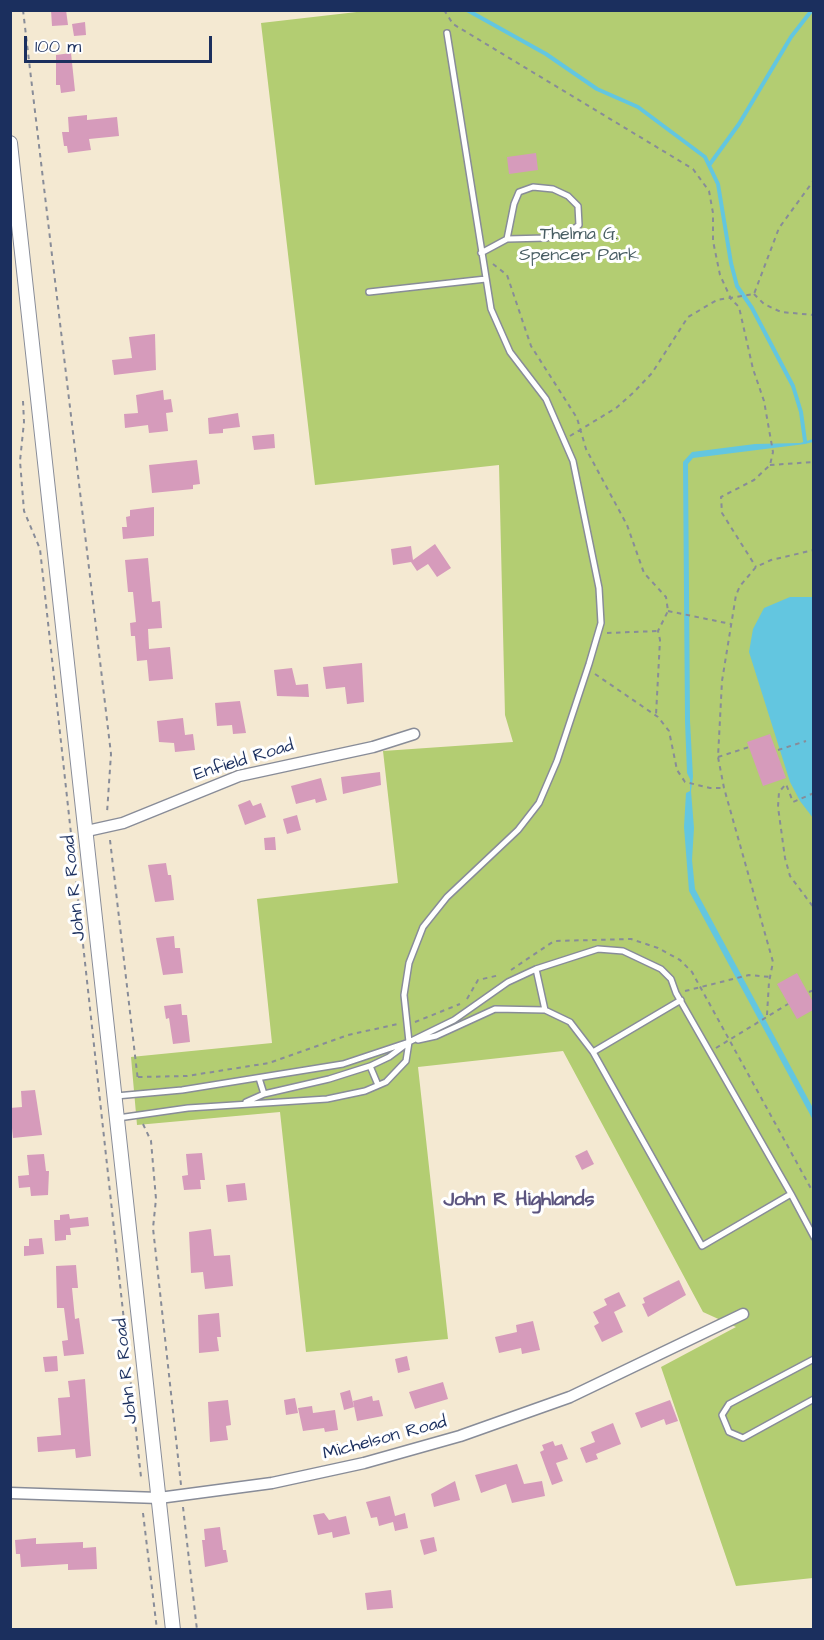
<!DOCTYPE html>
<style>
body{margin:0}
#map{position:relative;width:824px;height:1640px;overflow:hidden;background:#f4e9d2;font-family:"Architects Daughter",sans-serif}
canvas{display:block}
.frame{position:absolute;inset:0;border:12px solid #1b2f5e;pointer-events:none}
.scale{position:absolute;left:24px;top:36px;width:188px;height:27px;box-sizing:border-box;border:3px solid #1b2f5e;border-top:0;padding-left:8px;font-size:18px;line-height:21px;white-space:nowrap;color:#1b2f5e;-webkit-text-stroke:4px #fff;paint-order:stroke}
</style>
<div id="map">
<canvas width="824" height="1640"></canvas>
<div class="frame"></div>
<div class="scale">100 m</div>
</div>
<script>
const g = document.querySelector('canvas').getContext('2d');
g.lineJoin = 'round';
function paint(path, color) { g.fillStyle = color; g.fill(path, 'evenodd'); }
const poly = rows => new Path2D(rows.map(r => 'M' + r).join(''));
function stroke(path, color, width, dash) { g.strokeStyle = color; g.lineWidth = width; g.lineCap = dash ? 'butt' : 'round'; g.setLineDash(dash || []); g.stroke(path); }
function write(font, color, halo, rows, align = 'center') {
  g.font = font + ' "Architects Daughter",sans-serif'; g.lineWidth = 6; g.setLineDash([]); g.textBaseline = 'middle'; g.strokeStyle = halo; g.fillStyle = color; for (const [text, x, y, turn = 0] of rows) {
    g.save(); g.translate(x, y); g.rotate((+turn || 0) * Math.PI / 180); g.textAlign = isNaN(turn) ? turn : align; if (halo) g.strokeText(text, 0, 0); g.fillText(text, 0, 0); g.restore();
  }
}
const green = poly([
 [374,10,813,11,813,1578,736,1586,661,1367,736,1327,703,1312,563,1051,418,1067,448,1339,306,1352,280,1112,137,1125,131,1057,272,1043,257,899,398,883,383,751,513,742,505,715,499,465,315,485,261,23]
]);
const water = poly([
 [813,439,813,442,805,444,693,458,688,464,690,721,693,777,691,791,694,828,692,860,695,889,813,1108,813,1120,689,891,684,827,686,793,690,791,690,779,687,773,685,721,683,462,692,452,755,444,800,443],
 [790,597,813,597,813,818,800,801,790,782,749,652,753,629,764,608]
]);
const stream = poly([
 [467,10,546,54,597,89,638,107,705,157,718,184,731,263,737,286,752,308,793,386,801,412,805,441],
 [710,164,739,124,791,37,812,10]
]);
const building = poly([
 [51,10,66,10,68,25,52,26],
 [85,22,86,35,74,36,72,24],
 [71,53,75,91,61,93,60,85,56,85,56,55],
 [87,115,87,120,117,117,119,136,89,139,91,150,68,153,67,146,64,146,62,132,69,132,68,117],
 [536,153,538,170,509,174,507,157],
 [155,334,156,370,114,375,112,360,132,358,129,337],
 [163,390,164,400,171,399,173,412,166,413,168,431,149,433,148,425,125,428,124,414,138,413,136,395],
 [238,413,240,427,223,429,223,433,209,434,208,418],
 [274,434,275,448,254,450,252,436],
 [197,460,200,484,193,485,193,489,152,493,149,465],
 [154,507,154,536,123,539,122,527,127,527,126,517,130,516,130,510],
 [435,544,451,568,437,577,428,564,417,571,411,562,393,565,391,549,411,546,413,560],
 [148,558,152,602,160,601,162,628,148,629,149,649,170,647,173,679,149,681,147,660,137,661,135,636,131,636,130,623,136,622,133,592,128,592,125,560],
 [362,663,364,702,347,704,345,687,326,689,323,667],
 [292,668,296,685,308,684,309,697,277,696,274,670],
 [240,701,246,733,233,734,232,725,217,726,215,703],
 [183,718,185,735,193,734,195,750,175,752,174,743,159,742,157,721],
 [770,734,786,778,763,786,747,742],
 [380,772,381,785,343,794,341,777],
 [321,778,327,800,316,803,315,799,296,804,291,786],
 [250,800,253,806,261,803,266,817,245,825,238,805],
 [297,815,301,830,287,834,283,819],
 [275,837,276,850,265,850,264,838],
 [166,863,168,875,171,875,174,900,155,902,148,865],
 [174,936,175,948,180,948,183,973,163,975,156,938],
 [797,973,813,1002,813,1010,797,1019,777,984],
 [181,1004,182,1015,187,1015,190,1042,173,1044,169,1018,166,1019,164,1006],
 [35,1090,42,1135,13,1138,10,1108,22,1107,21,1091],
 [587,1150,594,1164,582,1170,575,1156],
 [202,1153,205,1180,200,1180,201,1189,184,1190,182,1176,188,1175,186,1154],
 [44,1154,46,1171,49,1171,48,1195,31,1196,30,1187,19,1188,18,1176,29,1175,27,1155],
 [245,1183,247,1200,228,1202,226,1185],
 [69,1214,70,1219,88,1217,89,1226,70,1228,71,1235,66,1235,66,1240,55,1241,54,1220,60,1220,60,1215],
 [211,1229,214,1256,230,1255,233,1286,205,1289,203,1272,191,1273,189,1232],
 [42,1238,44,1254,24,1256,24,1246,29,1246,29,1239],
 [76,1265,78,1288,72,1288,75,1319,79,1318,84,1354,64,1356,62,1341,68,1340,64,1308,57,1308,56,1266],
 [679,1280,686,1295,648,1317,642,1304,645,1303,643,1298],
 [619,1292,626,1306,614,1312,623,1332,602,1342,594,1326,599,1323,593,1312,607,1305,604,1299],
 [219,1313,221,1337,217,1337,219,1351,199,1353,198,1315],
 [533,1321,540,1350,522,1354,521,1348,499,1353,495,1337,517,1332,516,1325],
 [57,1356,58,1371,45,1372,43,1357],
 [407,1356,410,1370,398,1373,395,1359],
 [85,1379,91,1456,76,1458,75,1449,38,1452,37,1437,61,1435,58,1398,70,1397,68,1381],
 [443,1382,448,1399,415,1409,409,1392],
 [350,1390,354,1407,344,1410,340,1393],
 [372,1396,373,1401,379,1400,383,1416,357,1421,353,1401],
 [295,1398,298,1413,286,1415,284,1400],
 [228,1400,231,1425,226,1426,228,1440,210,1442,208,1402],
 [670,1400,678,1421,666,1425,664,1419,641,1428,635,1413],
 [312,1406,313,1413,335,1410,338,1430,325,1432,324,1428,303,1431,298,1408],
 [613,1423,621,1444,596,1454,598,1459,586,1463,580,1448,595,1442,591,1432],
 [553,1441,555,1446,562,1444,568,1459,556,1463,563,1481,552,1485,540,1452,544,1450,542,1445],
 [517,1464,524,1484,542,1481,545,1496,512,1503,506,1484,481,1493,475,1475],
 [455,1481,460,1500,434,1507,431,1494],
 [390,1496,395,1516,405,1513,408,1528,395,1531,393,1522,379,1526,377,1517,371,1518,366,1502],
 [324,1513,329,1520,346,1516,350,1534,333,1538,332,1532,318,1535,313,1515],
 [220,1527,223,1550,226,1550,228,1562,205,1567,202,1540,205,1540,204,1529],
 [434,1537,437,1551,424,1555,420,1540],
 [36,1538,36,1544,83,1542,83,1548,96,1547,97,1569,68,1570,68,1564,21,1567,20,1554,16,1554,15,1540],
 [391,1590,393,1608,367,1610,365,1593]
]);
const path = poly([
 [23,10,111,754,107,813],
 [444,10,453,24,693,169,709,191,713,213,713,241,720,275,731,299,739,307,753,369,764,401,773,452,770,465,754,480,721,497,722,513,756,567],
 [493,264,507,275,531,346,577,418,586,449,627,525,644,573,666,597,668,611,658,631,660,640,656,715],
 [754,294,764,304,781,312,814,315],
 [23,401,24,422,20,461,24,511,40,549,141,1477],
 [570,436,616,408,634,392,652,373,688,317,717,300,754,294,779,228,814,180],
 [770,465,814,462],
 [668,611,731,624],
 [607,633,658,631],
 [595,674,658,717,669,731,677,770,685,782,710,788,724,788],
 [778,750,806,741],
 [718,757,749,747],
 [814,793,793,802,786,784,779,792,778,807,785,858,790,876,814,908],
 [110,840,138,1081],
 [511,970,554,941,631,939,658,948,680,960,692,972,814,1194],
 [685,991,749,975,770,977],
 [809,992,814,990],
 [467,999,478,980,500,975],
 [767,1015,769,982,773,962,724,788,718,757,722,681,736,595,740,586,756,567,771,560,814,550],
 [415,1022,460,1004],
 [716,1048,788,1004],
 [138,1077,187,1076,269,1063,348,1035,398,1024],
 [143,1124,151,1141,156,1199,153,1228,181,1485],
 [183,1507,197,1630],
 [143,1513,157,1630]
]);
const lane = poly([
 [481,253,507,239,514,204,519,192,533,187,553,189,568,196,578,206,579,225,570,232,546,238,507,239],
 [369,292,486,279],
 [536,969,545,1010],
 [418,1040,436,1036,495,1009,545,1010,570,1022,593,1052,681,1000],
 [370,1066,378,1085],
 [259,1078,264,1094],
 [116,1096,182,1090,343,1064,406,1043],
 [246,1102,264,1094,329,1079,370,1066,389,1057,409,1042,454,1020,508,982,536,969,598,949,623,951,661,969,671,979,676,993,791,1194,702,1246,593,1052],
 [118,1118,188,1108,327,1099,365,1091,386,1082,406,1061,409,1042,404,995,409,963,423,927,447,897,518,830,539,803,557,761,589,664,601,623,599,588,573,461,546,399,510,352,491,309,447,33],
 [791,1194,814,1237],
 [814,1359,729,1404,722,1415,729,1432,743,1438,814,1399]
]);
const street = poly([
 [87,831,123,823,239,776,373,747,414,734],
 [10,1493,159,1498,272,1483,364,1463,460,1436,570,1397,743,1314]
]);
const secondary = poly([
 [10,143,173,1630]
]);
const parkNames = [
 ["Thelma G.",579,235],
 ["Spencer Park",579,256]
];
const streetNames = [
 ["Enfield Road",244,761,-17],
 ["John R Road",75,888,-96],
 ["John R Road",127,1371,-96],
 ["Michelson Road",385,1439,-15]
];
const neighbourhoodNames = [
 ["John R Highlands",519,1201]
];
paint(green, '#b3cd72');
paint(water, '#63c6e0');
stroke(stream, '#63c6e0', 4);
paint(building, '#d69bbb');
stroke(lane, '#888c98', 8);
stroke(street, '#888c98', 13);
stroke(secondary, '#888c98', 16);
stroke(path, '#888c98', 2, [4.5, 4.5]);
stroke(lane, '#fff', 5);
stroke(street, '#fff', 10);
stroke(secondary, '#fff', 14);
write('18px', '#495e64', '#fff', parkNames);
write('18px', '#1b2f5e', '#fff', streetNames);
write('bold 20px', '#5c557f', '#fff', neighbourhoodNames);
</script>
